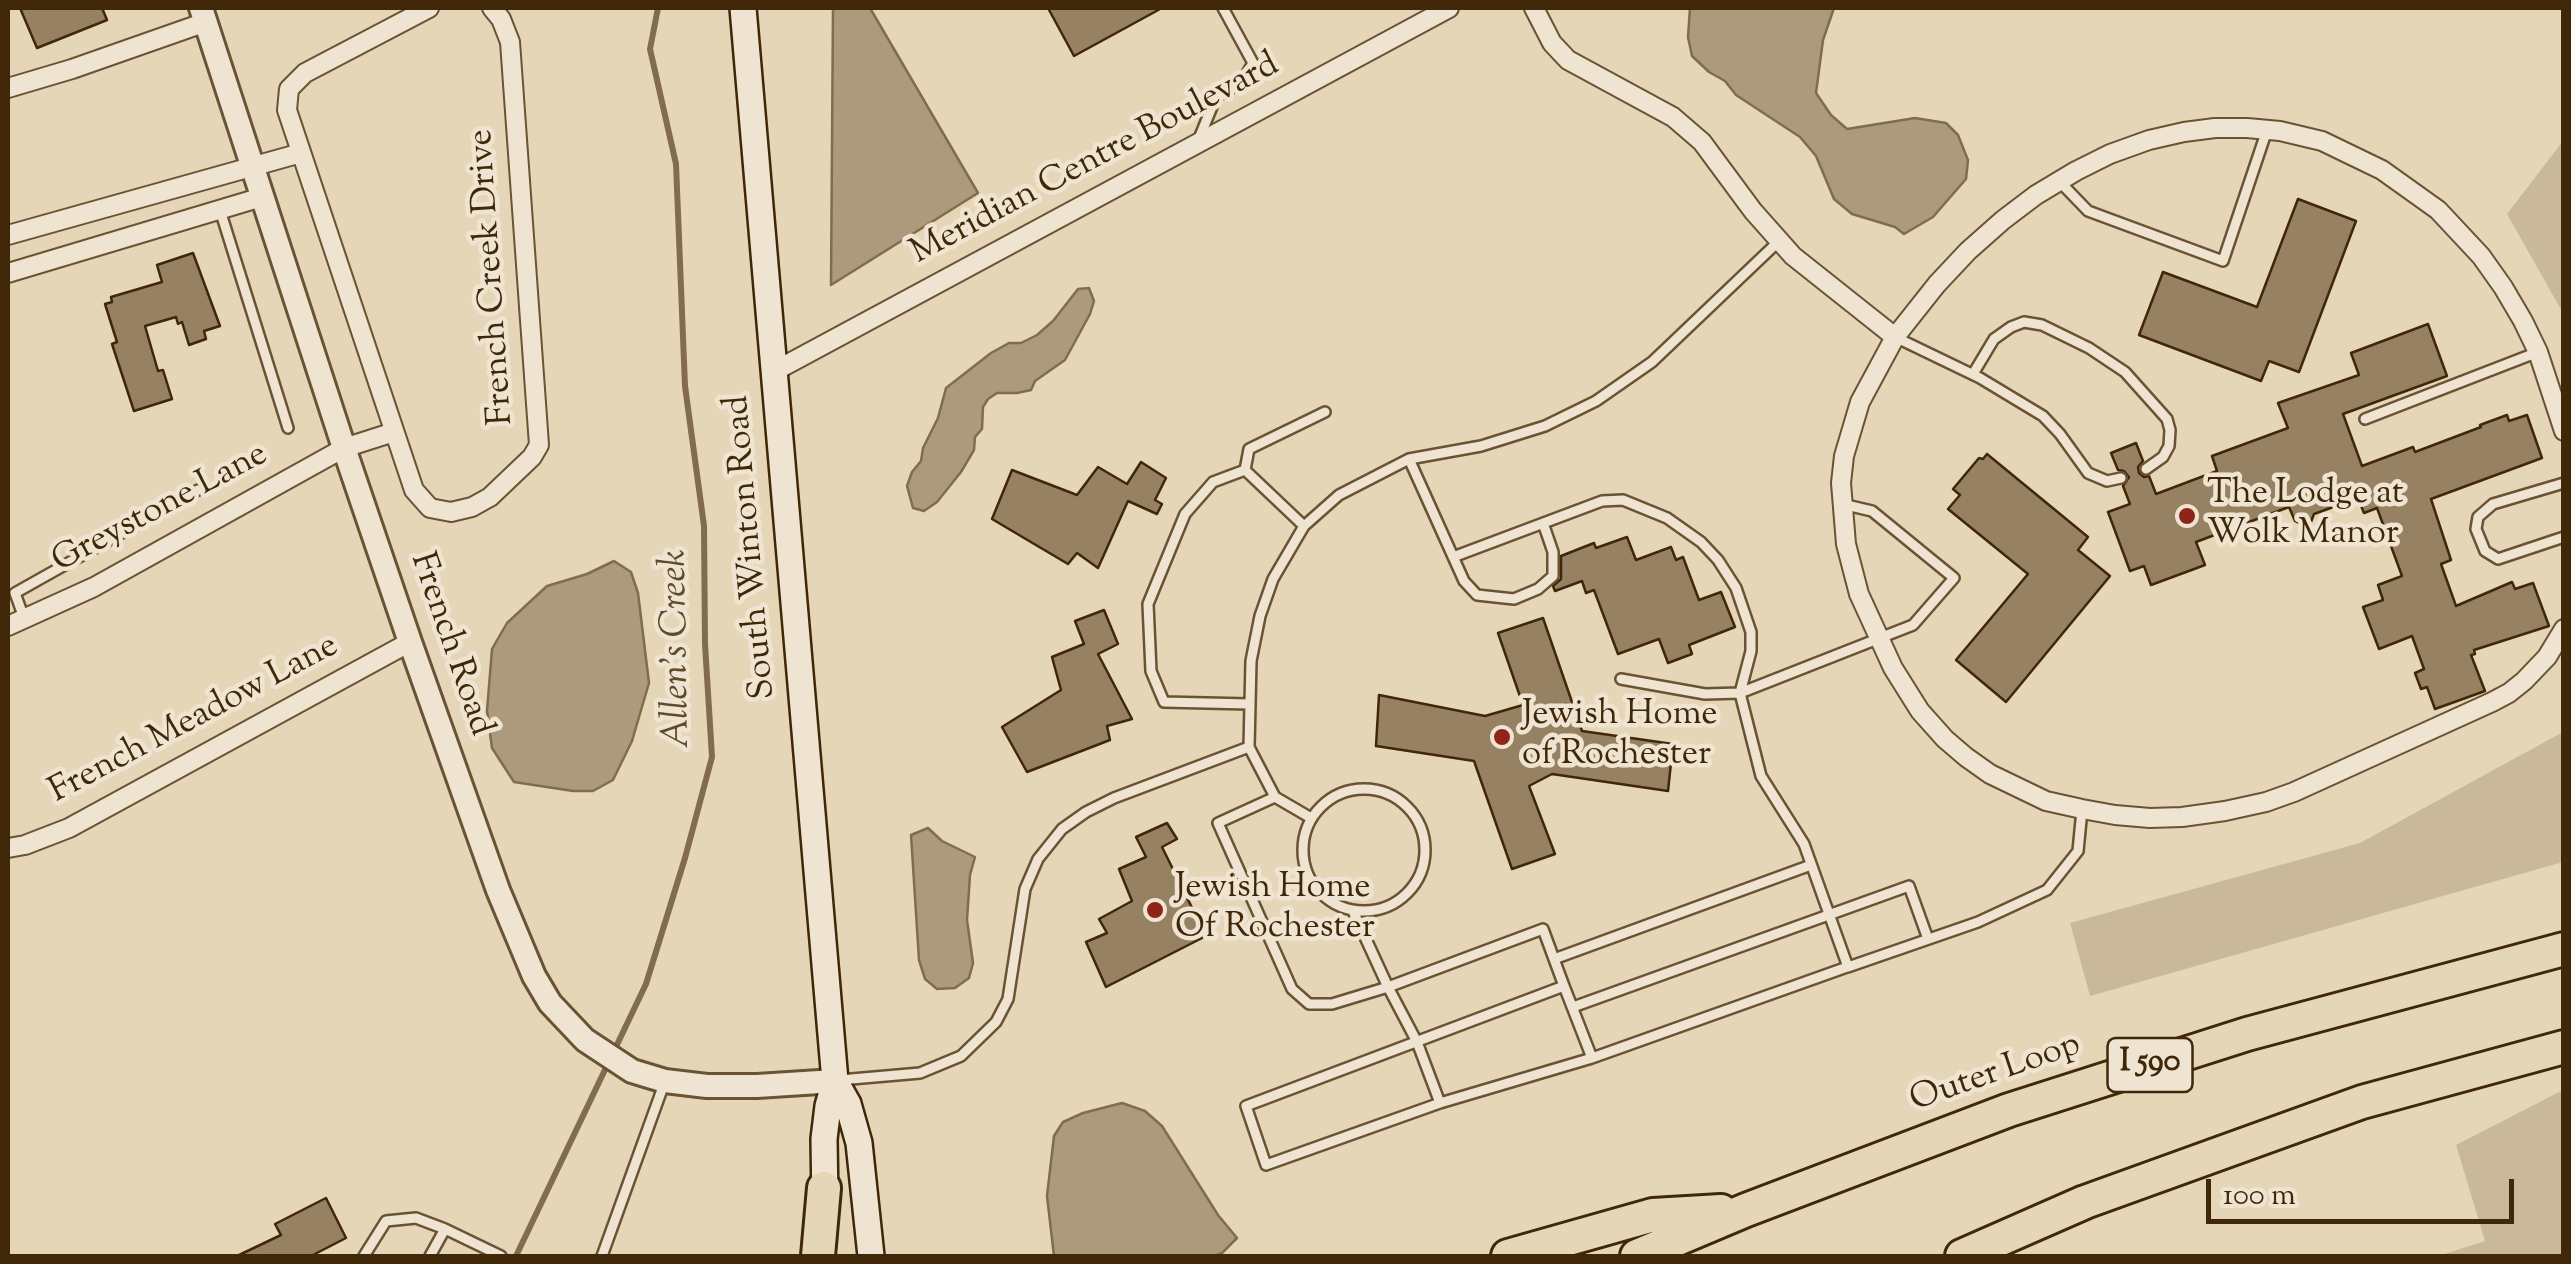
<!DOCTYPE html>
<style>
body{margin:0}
#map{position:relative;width:2571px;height:1264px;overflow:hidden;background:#e6d6b8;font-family:"Sorts Mill Goudy",serif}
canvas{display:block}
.frame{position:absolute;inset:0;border:10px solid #3f2707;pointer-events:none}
.scale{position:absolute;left:2206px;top:1179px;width:308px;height:45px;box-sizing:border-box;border:5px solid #3f2707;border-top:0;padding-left:12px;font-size:30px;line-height:35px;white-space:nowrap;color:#3f2707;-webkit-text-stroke:8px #efe4d1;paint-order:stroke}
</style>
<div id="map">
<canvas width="2571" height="1264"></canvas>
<div class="frame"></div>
<div class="scale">100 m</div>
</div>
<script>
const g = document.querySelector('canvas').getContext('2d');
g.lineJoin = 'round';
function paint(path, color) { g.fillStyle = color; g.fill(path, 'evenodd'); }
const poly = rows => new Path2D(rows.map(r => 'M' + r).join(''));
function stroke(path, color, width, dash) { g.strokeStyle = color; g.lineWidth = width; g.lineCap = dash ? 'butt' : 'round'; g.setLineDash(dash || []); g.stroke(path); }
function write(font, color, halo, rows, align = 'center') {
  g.font = font + ' "Sorts Mill Goudy",serif'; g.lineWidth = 9; g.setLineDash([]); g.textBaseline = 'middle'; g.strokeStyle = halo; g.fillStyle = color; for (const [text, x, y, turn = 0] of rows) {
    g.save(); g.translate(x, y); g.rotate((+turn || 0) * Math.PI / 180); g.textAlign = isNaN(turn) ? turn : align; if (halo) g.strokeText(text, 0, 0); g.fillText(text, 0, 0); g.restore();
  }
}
const green = poly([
 [2563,141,2563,313,2507,214],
 [2563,732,2563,862,2090,996,2070,923,2360,843],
 [2563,1090,2563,1256,2438,1256,2485,1241,2456,1145]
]);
const water = poly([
 [833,8,870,8,978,193,831,285,833,8],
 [1690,8,1834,8,1823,40,1816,93,1831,115,1847,129,1915,118,1946,123,1958,135,1968,160,1966,179,1933,217,1904,234,1895,227,1852,214,1834,199,1816,156,1800,137,1736,95,1725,81,1709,72,1692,56,1688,37,1690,8],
 [1089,288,1094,301,1090,314,1065,360,1035,381,1031,390,1017,393,997,393,988,399,983,407,982,429,975,437,974,450,961,472,937,502,924,511,913,508,907,486,912,472,921,461,923,448,938,418,946,388,991,353,1009,343,1021,343,1037,335,1053,321,1078,289,1089,288],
 [614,561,631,572,638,593,649,683,632,741,613,780,593,791,573,791,514,782,492,748,487,711,492,649,507,623,547,586,587,574,614,561],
 [928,828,942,841,975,857,970,875,967,920,973,963,969,978,955,988,937,989,925,979,919,960,911,835,928,828],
 [1122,1103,1145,1111,1162,1126,1218,1215,1237,1238,1222,1253,1214,1256,1054,1256,1047,1196,1054,1136,1063,1122,1083,1113,1122,1103]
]);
const stream = poly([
 [516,1256,646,984,685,858,712,757,705,644,704,526,685,386,676,164,650,49,658,8]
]);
const building = poly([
 [20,8,102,8,107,20,37,48,20,8],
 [1048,8,1162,8,1074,56,1048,8],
 [2298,199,2356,221,2299,372,2269,361,2261,381,2139,335,2163,272,2257,307,2298,199],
 [193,253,220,326,204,331,206,339,189,345,182,322,178,324,176,317,145,326,158,371,163,370,172,399,134,411,112,344,117,342,105,304,112,302,111,297,162,282,157,265,193,253],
 [2428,324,2447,376,2343,414,2362,466,2413,447,2415,452,2481,427,2480,425,2507,415,2509,421,2527,415,2542,458,2431,499,2451,560,2441,564,2456,606,2512,582,2515,589,2533,583,2549,626,2474,650,2475,654,2471,655,2485,691,2435,709,2427,687,2421,689,2415,673,2424,669,2412,636,2379,649,2363,607,2383,600,2378,585,2402,576,2377,508,2364,513,2358,498,2314,514,2311,522,2303,525,2295,521,2289,507,2196,542,2205,565,2151,585,2144,566,2130,571,2108,512,2130,504,2123,486,2129,477,2124,471,2118,470,2111,453,2136,443,2143,461,2138,467,2139,473,2144,477,2149,476,2156,494,2217,471,2212,456,2288,428,2278,403,2359,375,2351,353,2428,324],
 [1987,454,2088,537,2078,550,2110,576,2006,702,1956,660,2028,574,1948,509,1960,495,1953,489,1979,458,1983,459,1987,454],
 [1141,462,1166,478,1155,500,1162,504,1157,514,1128,501,1098,568,1077,553,1068,564,992,519,1012,470,1077,495,1098,467,1127,484,1141,462],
 [1627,537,1636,560,1671,547,1676,560,1683,557,1699,600,1721,592,1735,627,1689,645,1692,654,1668,663,1659,639,1618,654,1594,590,1586,593,1582,581,1555,591,1553,586,1561,579,1561,556,1594,543,1596,548,1627,537],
 [1104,610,1118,644,1098,654,1132,719,1107,726,1110,740,1027,772,1002,727,1061,690,1052,657,1084,644,1075,621,1104,610],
 [1543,618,1582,731,1673,744,1668,791,1552,774,1529,786,1555,854,1512,869,1474,761,1376,746,1379,695,1485,716,1523,705,1498,633,1543,618],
 [1167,823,1177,839,1162,847,1206,936,1106,987,1086,942,1107,933,1099,919,1132,901,1119,869,1146,857,1136,837,1167,823],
 [326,1198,346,1238,311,1256,237,1256,281,1235,275,1224,326,1198]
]);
const service = poly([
 [1198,141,1216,97,1242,82,1253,63,1223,8],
 [2060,182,2088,211,2223,261,2267,130],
 [220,210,288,428],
 [1895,337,1980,378,2043,416,2060,434,2088,473,2107,481,2121,478],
 [1973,374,1994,339,2011,327,2024,322,2042,325,2089,348,2125,372,2167,419,2170,430,2169,446,2163,457,2146,469],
 [2365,419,2538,352],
 [1245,470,1249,449,1325,412],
 [2564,483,2493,504,2478,517,2476,529,2485,551,2498,559,2564,537],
 [1543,523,1553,552,1553,576,1538,589,1514,599,1477,595,1464,581,1409,459,1481,446,1545,426,1596,401,1652,362,1779,241],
 [1453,557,1602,501,1623,500,1667,518,1701,542,1718,560,1736,588,1751,632,1751,651,1740,693,1761,776,1804,844,1848,967,1978,922,2047,890,2078,851,2082,810],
 [24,618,15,593,198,490],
 [1621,679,1705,694,1740,693,1913,625,1954,578,1872,511,1842,504],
 [1249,704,1164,702,1151,671,1148,604,1185,514,1213,482,1245,470,1304,526],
 '1303 850a61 61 0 1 1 122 0a61 61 0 1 1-122 0Z',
 [1275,797,1218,823,1292,989,1309,1004,1332,1004,1388,987,1417,1042,1440,1103],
 [1311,818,1275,797,1249,747,1251,661,1260,616,1273,579,1304,526,1339,495,1409,459],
 [1811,865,1554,959,1564,986,1246,1106,1266,1165,1440,1103,1592,1058,1850,966],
 [1353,911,1388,987,1543,929,1554,959],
 [1564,986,1592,1058],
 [1573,1007,1909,886,1928,939],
 [840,1080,920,1073,961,1056,996,1022,1008,999,1025,889,1038,859,1062,829,1086,812,1114,798,1249,747],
 [364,1256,386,1221,416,1218,445,1229],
 [430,1256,445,1229,501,1256],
 [602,1256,664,1084]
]);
const minor = poly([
 [429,8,305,73,289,89,287,110,414,490,430,508,451,512,472,507,490,497,532,457,539,445,510,42,501,19,492,8],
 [1534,8,1552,43,1568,60,1673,117,1702,142,1753,211,1793,256,1895,337],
 [8,88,72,69,206,22],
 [8,235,301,153],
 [8,273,262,197],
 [773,372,1449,8],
 [2564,431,2538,352,2523,321,2503,287,2481,256,2438,210,2382,170,2322,141,2280,131,2247,128,2215,128,2184,132,2149,140,2110,154,2076,171,2036,195,2003,220,1968,251,1937,284,1895,337,1860,402,1844,456,1841,483,1846,544,1859,594,1893,668,1920,711,1945,739,1966,757,1990,774,2046,801,2082,809,2115,815,2150,818,2182,817,2225,811,2266,802,2294,792,2492,702,2509,693,2524,681,2547,657,2564,629],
 [8,626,94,587,344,448,394,432],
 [8,848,25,845,69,828,410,642]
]);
const tertiary = poly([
 [201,8,344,448,410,642,498,890,534,976,550,1003,585,1040,632,1071,665,1081,707,1086,757,1086,835,1081]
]);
const secondary = poly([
 [743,8,835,1081,828,1106,824,1139,825,1202],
 [835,1081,848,1104,859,1143,871,1256]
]);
const motorway = poly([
 [818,1256,824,1188],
 [1508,1256,1653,1215,1721,1211],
 [1637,1256,1746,1210,2009,1110,2247,1034,2564,949],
 [1962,1256,2085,1202,2362,1102,2564,1047]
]);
const markers = [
 [2187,516,10,"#8f2418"],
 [1502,737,10,"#8f2418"],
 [1155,910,10,"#8f2418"]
];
const shields = [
 [2150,1065,85]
];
const shieldNames = [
 ["I 590",2150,1065]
];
const streetNames = [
 ["Meridian Centre Boulevard",1096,161,-28],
 ["French Creek Drive",494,277,-94],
 ["Greystone Lane",161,510,-28],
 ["South Winton Road",753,547,-95],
 ["French Road",449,645,71],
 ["French Meadow Lane",195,721,-28],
 ["Outer Loop",1996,1075,-19]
];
const poiNames = [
 ["The Lodge at",2207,496],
 ["Wolk Manor",2207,536],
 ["Jewish Home",1522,717],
 ["of Rochester",1522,757],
 ["Jewish Home",1175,890],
 ["Of Rochester",1175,930]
];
const waterNames = [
 ["Allen's Creek",679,649,-91]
];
paint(green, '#cab89a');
paint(water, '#ad9a7c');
stroke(water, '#816c4d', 2.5);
stroke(stream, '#816c4d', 6);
paint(building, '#968263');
stroke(building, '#3f2707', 2.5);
stroke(service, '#695333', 14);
stroke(minor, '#695333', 22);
stroke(tertiary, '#695333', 28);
stroke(secondary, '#3f2707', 30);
stroke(motorway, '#3f2707', 38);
stroke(service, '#efe4d1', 9);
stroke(minor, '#efe4d1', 18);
stroke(tertiary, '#efe4d1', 22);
stroke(secondary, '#efe4d1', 25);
stroke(motorway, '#e6d6b8', 32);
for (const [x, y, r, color] of markers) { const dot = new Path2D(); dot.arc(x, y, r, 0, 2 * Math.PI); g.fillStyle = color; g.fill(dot); stroke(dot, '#efe4d1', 4); }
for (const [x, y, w] of shields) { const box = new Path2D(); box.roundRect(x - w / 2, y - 27, w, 54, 8); g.fillStyle = '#efe4d1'; g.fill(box); stroke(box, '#3f2707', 2.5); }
write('bold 32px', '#3f2707', null, shieldNames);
write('35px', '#3f2707', '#efe4d1', streetNames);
write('35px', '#3f2707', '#efe4d1', poiNames, 'left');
write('italic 38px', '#604a2a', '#efe4d1', waterNames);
</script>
